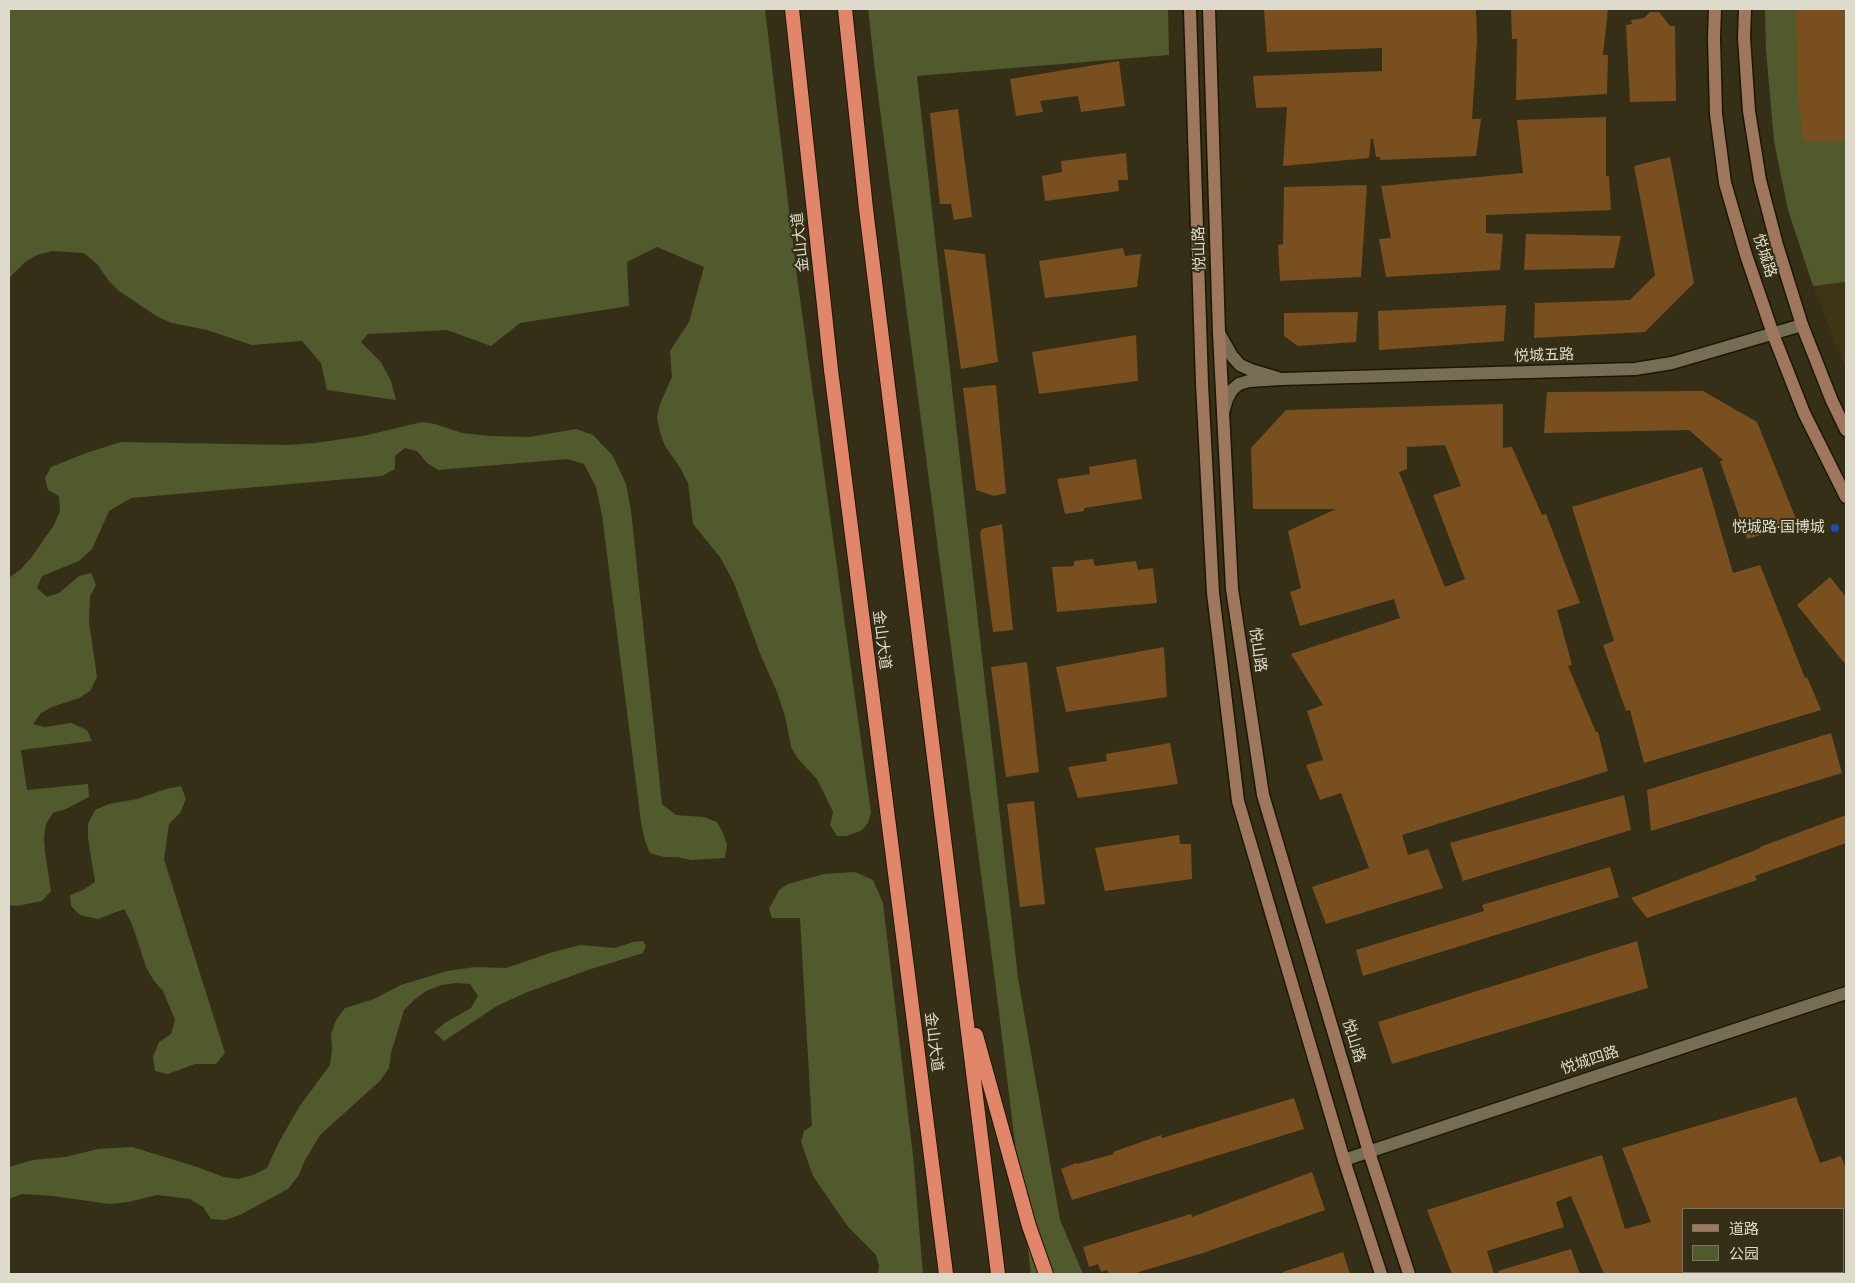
<!DOCTYPE html>
<meta charset="utf-8">
<style>
body{margin:0}
#map{position:relative;width:1855px;height:1283px;overflow:hidden;background:#352f17;font-family:"DM Sans","Noto Sans SC",sans-serif}
canvas{display:block}
.frame{position:absolute;inset:0;border:10px solid #dedbcc;pointer-events:none}
.legend{position:absolute;left:1682px;top:1208px;width:162px;height:65px;box-sizing:border-box;background:#352f17;border:1px solid #79745f;margin:0;padding:6px 9px;list-style:none;font-size:15px;color:#dedbcc}
.legend li{display:flex;align-items:center;gap:10px;height:25px}
.legend b{width:25px;border:1px solid #79745f}
</style>
<div id="map">
<canvas width="1855" height="1283"></canvas>
<div class="frame"></div>
<ul class="legend">
<li><b style="height:6px;background:#9e775c"></b>道路</li>
<li><b style="height:14px;background:#515a2d"></b>公园</li>
</ul>
</div>
<script>
const g = document.querySelector('canvas').getContext('2d');
g.lineJoin = 'round';
function paint(path, color) { g.fillStyle = color; g.fill(path, 'evenodd'); }
const poly = rows => new Path2D(rows.map(r => 'M' + r).join(''));
function stroke(path, color, width, dash) { g.strokeStyle = color; g.lineWidth = width; g.lineCap = dash ? 'butt' : 'round'; g.setLineDash(dash || []); g.stroke(path); }
function write(font, color, halo, rows, align = 'center') {
  g.font = font + ' "DM Sans","Noto Sans SC",sans-serif'; g.lineWidth = 4; g.setLineDash([]); g.textBaseline = 'middle'; g.strokeStyle = halo; g.fillStyle = color; for (const [text, x, y, turn = 0] of rows) {
    g.save(); g.translate(x, y); g.rotate((+turn || 0) * Math.PI / 180); g.textAlign = isNaN(turn) ? turn : align; if (halo) g.strokeText(text, 0, 0); g.fillText(text, 0, 0); g.restore();
  }
}
const built = poly([
 [1846,282,1846,370,1813,286]
]);
const green = poly([
 [9,9,765,9,797,277,871,813,868,823,861,831,846,836,837,836,830,825,833,812,822,789,816,778,798,759,791,747,785,716,777,692,761,656,734,583,720,557,693,524,688,483,681,469,665,446,660,432,657,418,660,404,672,377,670,351,689,322,704,267,657,247,627,262,629,306,520,323,491,346,447,330,368,334,361,342,381,362,391,381,396,400,327,390,321,363,302,341,252,345,207,330,172,323,158,317,119,291,109,281,97,264,84,253,52,251,37,255,25,262,9,278],
 [868,9,1168,9,1169,55,917,76,1018,978,1060,1220,1083,1274,1031,1274,995,980,876,79],
 [1765,9,1846,9,1846,282,1813,286,1788,210,1774,141,1766,50],
 [422,422,435,424,462,433,490,436,529,437,576,429,593,435,613,456,626,484,631,511,662,804,676,815,704,817,717,822,723,833,727,845,725,858,691,860,677,857,664,857,650,853,645,841,641,822,602,515,596,487,584,464,567,459,438,470,427,463,417,451,405,448,395,456,395,469,382,476,131,498,109,511,92,549,79,561,42,576,37,588,47,597,59,593,79,576,91,573,96,585,90,596,89,622,97,677,90,691,79,698,52,707,41,713,33,724,45,727,71,723,87,730,92,741,21,750,27,790,88,784,89,797,66,809,53,813,46,824,44,839,45,852,51,891,42,901,17,906,9,905,9,578,21,569,31,558,54,525,60,511,59,496,48,490,45,478,51,467,86,453,121,442,288,445,315,443,363,436],
 [181,786,186,799,180,813,169,824,164,859,225,1053,216,1064,195,1064,168,1074,155,1071,153,1057,159,1042,171,1034,175,1020,163,991,154,981,146,967,132,924,124,909,98,919,80,915,71,906,70,895,83,890,95,882,88,838,88,824,95,810,109,804,137,799,166,789],
 [855,872,873,880,883,903,913,1156,923,1274,878,1274,879,1265,876,1255,849,1228,835,1208,813,1176,801,1142,804,1131,812,1126,800,918,772,918,769,909,779,890,788,884,824,874],
 [643,941,646,946,643,953,588,970,525,993,497,1006,444,1041,434,1032,445,1023,471,1008,478,996,470,984,456,983,442,985,426,991,414,1000,404,1010,391,1053,389,1068,380,1081,320,1135,304,1162,299,1175,288,1189,240,1215,225,1220,211,1219,203,1207,190,1199,157,1195,128,1202,109,1204,53,1196,22,1194,9,1199,9,1167,33,1160,65,1157,98,1149,132,1147,194,1166,224,1177,238,1179,253,1175,267,1168,279,1142,299,1107,330,1065,332,1049,331,1034,336,1020,345,1008,374,999,401,985,447,971,475,967,506,968,550,953,580,945,615,948,633,942]
]);
const building = poly([
 [1299,9,1476,9,1477,41,1472,119,1481,119,1476,156,1380,160,1380,157,1376,157,1373,139,1371,139,1369,158,1283,166,1287,107,1256,108,1253,76,1382,71,1382,48,1267,52,1264,10],
 [1511,9,1608,9,1603,55,1608,55,1607,94,1516,100,1517,39,1512,39],
 [1796,9,1846,9,1846,141,1803,141,1798,98],
 [1650,12,1659,12,1670,26,1675,26,1676,101,1630,102,1626,25,1632,24,1631,20,1644,18],
 [1119,61,1125,106,1081,112,1078,96,1040,101,1043,112,1016,116,1010,79],
 [958,109,972,217,954,220,951,204,940,204,930,113],
 [1606,117,1606,176,1609,176,1611,210,1486,215,1486,233,1503,234,1500,270,1386,277,1379,239,1391,238,1381,186,1523,173,1517,120],
 [1126,153,1128,180,1118,180,1119,191,1045,201,1042,176,1062,172,1061,161],
 [1670,157,1694,283,1645,332,1534,338,1535,303,1630,300,1655,275,1634,166],
 [1367,185,1361,277,1280,281,1278,245,1283,244,1284,187],
 [1526,234,1621,236,1614,268,1524,270],
 [1123,248,1125,256,1141,254,1137,287,1045,298,1039,261],
 [944,249,985,254,998,362,961,369],
 [1506,305,1504,341,1379,350,1378,311],
 [1358,312,1356,342,1298,346,1284,336,1284,313],
 [1136,335,1138,381,1039,394,1032,352],
 [996,385,1006,493,994,496,976,490,963,388],
 [1703,391,1757,422,1798,524,1747,539,1720,461,1723,460,1689,430,1544,433,1547,392],
 [1503,404,1503,448,1512,447,1542,515,1546,514,1580,603,1557,610,1572,665,1568,666,1596,732,1598,732,1608,771,1402,835,1408,855,1428,849,1443,888,1326,924,1312,887,1369,868,1341,793,1320,800,1306,765,1323,760,1307,711,1323,705,1291,654,1400,618,1394,599,1300,626,1290,592,1301,588,1288,531,1336,509,1253,509,1251,448,1286,410],
 [1445,445,1461,486,1433,495,1465,579,1445,587,1399,472,1407,469,1407,447],
 [1136,459,1142,499,1084,508,1084,511,1065,514,1057,479,1090,474,1089,467],
 [1702,467,1733,573,1760,565,1805,678,1807,677,1821,710,1644,763,1630,710,1626,711,1603,645,1614,641,1572,507],
 [1002,524,1013,630,993,632,980,533,982,529],
 [1093,559,1095,566,1136,561,1138,570,1153,568,1157,603,1057,612,1052,567,1074,566,1074,561],
 [1830,577,1846,597,1846,665,1797,605],
 [1164,647,1167,697,1066,712,1056,667],
 [1027,662,1039,772,1006,777,991,667],
 [1831,733,1842,773,1651,831,1647,790],
 [1170,743,1178,784,1078,798,1068,767,1107,761,1106,754],
 [1624,795,1631,830,1463,881,1450,843],
 [1034,801,1045,904,1020,907,1007,804],
 [1846,815,1846,843,1755,876,1757,880,1647,918,1631,898,1761,848,1760,847],
 [1179,835,1180,844,1191,844,1192,879,1105,891,1095,848],
 [1610,867,1619,897,1363,976,1356,950,1484,911,1482,905],
 [1637,941,1648,988,1392,1064,1378,1022],
 [1796,1097,1820,1163,1841,1156,1846,1169,1846,1209,1684,1209,1684,1274,1604,1274,1571,1196,1556,1202,1564,1227,1487,1251,1494,1274,1452,1274,1427,1210,1602,1155,1625,1229,1651,1222,1622,1148],
 [1294,1098,1304,1129,1072,1200,1061,1169,1076,1163,1077,1164,1114,1154,1113,1152,1161,1135,1162,1138],
 [1312,1172,1325,1210,1203,1253,1132,1274,1109,1274,1107,1270,1101,1272,1098,1264,1089,1267,1083,1247,1191,1214,1192,1217],
 [1571,1249,1580,1274,1499,1274,1498,1271],
 [1343,1252,1350,1274,1283,1274,1283,1272]
]);
const tertiary = poly([
 [1219,333,1232,356,1240,365,1251,370,1281,379,1249,381,1239,384,1232,390,1227,399,1223,413],
 [1281,379,1635,369,1672,363,1802,325],
 [1344,1160,1846,993]
]);
const secondary = poly([
 [1190,9,1202,384,1213,593,1238,801,1344,1160,1381,1274],
 [1209,9,1219,333,1232,589,1263,795,1369,1152,1409,1274],
 [1715,9,1714,38,1716,114,1725,183,1746,255,1773,334,1804,413,1846,497],
 [1745,9,1744,38,1749,111,1760,180,1777,245,1802,325,1832,401,1846,430]
]);
const trunk = poly([
 [792,9,831,370,946,1274],
 [845,9,866,209,998,1274],
 [976,1035,1029,1226,1046,1274]
]);
const markers = [
 [1835,528,5,"#1a4fb4"]
];
const streetNames = [
 ["金山大道",801,242,-96],
 ["悦山路",1200,249,-92],
 ["悦城路",1764,256,72],
 ["悦城五路",1544,356,-2],
 ["金山大道",881,640,83],
 ["悦山路",1257,650,82],
 ["悦山路",1353,1041,73],
 ["金山大道",933,1042,83],
 ["悦城四路",1590,1061,-18]
];
const poiNames = [
 ["悦城路·国博城",1825,528]
];
paint(built, '#3d3515');
paint(green, '#515a2d');
paint(building, '#794f1f');
stroke(tertiary, '#1c1701', 15);
stroke(secondary, '#1c1701', 15);
stroke(trunk, '#1c1701', 16);
stroke(tertiary, '#756e54', 12);
stroke(secondary, '#9e775c', 12);
stroke(trunk, '#e1866a', 14);
for (const [x, y, r, color] of markers) { const dot = new Path2D(); dot.arc(x, y, r, 0, 2 * Math.PI); g.fillStyle = color; g.fill(dot); stroke(dot, '#352f17', 2); }
write('15px', '#dedbcc', '#352f17', streetNames);
write('15px', '#dedbcc', '#352f17', poiNames, 'right');
</script>
